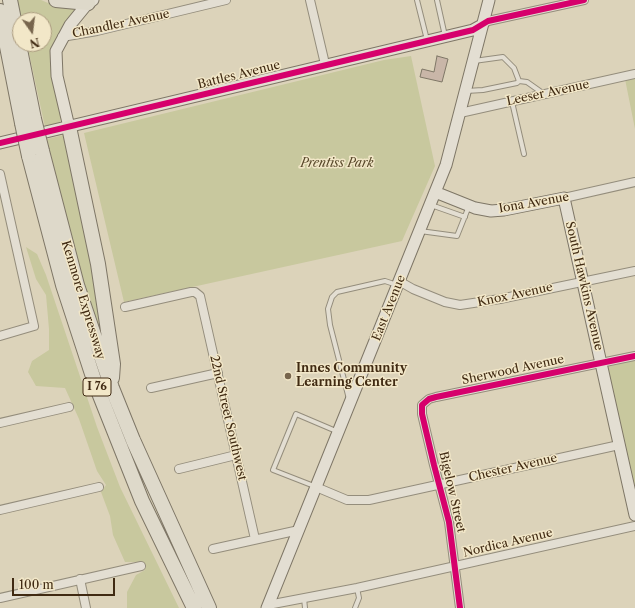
<!DOCTYPE html>
<style>
body{margin:0}
#map{position:relative;width:635px;height:608px;overflow:hidden;background:#dcd3ba;font-family:"Libre Caslon Text",serif}
canvas{display:block}
.north{position:absolute;left:12px;top:12px;width:40px;height:40px;box-sizing:border-box;background:#f2e7c8;border:1px solid #ab9b7f;border-radius:50%;rotate:166deg;font-size:11px;font-weight:700;line-height:16px;text-align:center;color:#402a12}
.north::after{content:'';display:block;margin:auto;width:14px;height:18px;background:#77654d;clip-path:polygon(50% 0,100% 100%,50% 72%,0 100%)}
.scale{position:absolute;left:12px;top:578px;width:103px;height:18px;box-sizing:border-box;border:2px solid #402a12;border-top:0;padding-left:5px;font-size:12px;line-height:14px;white-space:nowrap;color:#402a12;-webkit-text-stroke:3px #f2e7c8;paint-order:stroke}
</style>
<div id="map">
<canvas width="635" height="608"></canvas>
<div class="north">N</div>
<div class="scale">100 m</div>
</div>
<script>
const g = document.querySelector('canvas').getContext('2d');
g.lineJoin = 'round';
function paint(path, color) { g.fillStyle = color; g.fill(path, 'evenodd'); }
const poly = rows => new Path2D(rows.map(r => 'M' + r).join(''));
function stroke(path, color, width, dash) { g.strokeStyle = color; g.lineWidth = width; g.lineCap = dash ? 'butt' : 'round'; g.setLineDash(dash || []); g.stroke(path); }
function write(font, color, halo, rows, align = 'center') {
  g.font = font + ' "Libre Caslon Text",serif'; g.lineWidth = 3; g.setLineDash([]); g.textBaseline = 'middle'; g.strokeStyle = halo; g.fillStyle = color; for (const [text, x, y, turn = 0] of rows) {
    g.save(); g.translate(x, y); g.rotate((+turn || 0) * Math.PI / 180); g.textAlign = isNaN(turn) ? turn : align; if (halo) g.strokeText(text, 0, 0); g.fillText(text, 0, 0); g.restore();
  }
}
const green = poly([
 [17,0,41,0,55,6,79,9,61,29,51,49,51,67,61,116,60,123,45,127,27,44,44,44,44,20,22,20],
 [411,56,435,166,402,241,124,302,84,133,384,60],
 [635,76,635,129,625,79],
 [64,135,68,143,110,356,93,316,75,254,47,139],
 [26,247,37,254,46,275,97,427,120,487,179,608,127,608,127,592,136,575,145,570,142,562,125,562,113,535,110,516,101,492,106,485,97,471,79,419,65,388,36,386,28,372,32,361,49,350,49,329,46,295,36,279],
 [635,360,635,498,606,367]
]);
const building = poly([
 [437,56,448,59,442,82,420,77,422,69,434,72,437,56]
]);
const lane = poly([
 [417,0,427,40],
 [437,0,445,36],
 [519,81,527,82,544,94],
 [466,91,483,90,517,83,519,81,514,68,503,57,474,61],
 [512,102,524,154],
 [431,205,465,217],
 [420,231,457,236,469,206],
 [349,399,330,325,328,309,332,297,337,292,385,281,397,285],
 [314,486,273,470,296,414,336,431],
 [304,598,305,608],
 [355,608,359,598,357,588]
]);
const street = poly([
 [310,0,325,64],
 [482,25,488,21,584,0],
 [62,37,97,31,226,0],
 [460,113,635,74],
 [0,174,34,326,0,336],
 [564,198,635,182],
 [399,281,413,289,445,302,460,305,500,299,635,271],
 [125,307,191,292,195,292,200,296,255,539],
 [151,388,218,373],
 [0,423,69,407],
 [179,469,236,455],
 [316,487,347,500,369,500,619,445],
 [0,510,99,487],
 [213,549,299,530],
 [80,579,86,608],
 [0,598,141,566],
 [268,605,357,588,635,526],
 [460,608,449,522,434,465,422,414,422,405,429,399,436,397,635,356]
]);
const secondary = poly([
 [69,127,57,76,56,51,70,25,88,3,93,0],
 [0,143,473,30,482,25],
 [435,192,475,208,491,211,504,210,564,198,635,515],
 [267,608,446,165,489,0]
]);
const highway = poly([
 [10,0,34,119],
 [56,0,88,3],
 [0,11,22,123],
 [69,127,98,264,113,364,112,378],
 [42,151,77,285,112,388,133,440,209,608],
 [29,156,63,285,95,383,142,501,194,608]
]);
const highwayBridge = poly([
 [34,119,42,151],
 [22,123,29,156]
]);
const cycleway = poly([
 [0,143,473,30,488,21,584,0],
 [460,608,449,522,434,465,422,414,422,405,429,399,436,397,635,356]
]);
const markers = [
 [288,376,4,"#77654d"]
];
const shields = [
 [97,387,28]
];
const shieldNames = [
 ["I 76",97,387]
];
const streetNames = [
 ["Chandler Avenue",121,24,-12],
 ["Battles Avenue",239,75,-14],
 ["Leeser Avenue",548,93,-12],
 ["Iona Avenue",534,203,-10],
 ["South Hawkins Avenue",584,286,77],
 ["Knox Avenue",515,295,-12],
 ["Kenmore Expressway",83,300,73],
 ["East Avenue",389,308,-68],
 ["Sherwood Avenue",513,370,-12],
 ["22nd Street Southwest",228,418,77],
 ["Chester Avenue",513,468,-13],
 ["Bigelow Street",452,492,77],
 ["Nordica Avenue",508,543,-13]
];
const parkNames = [
 ["Prentiss Park",337,164]
];
const poiNames = [
 ["Innes Community",296,369],
 ["Learning Center",296,383]
];
paint(green, '#c8c89e');
paint(building, '#c9b6a8');
stroke(building, '#7e7666', 1);
stroke(lane, '#948d7c', 6);
stroke(street, '#948d7c', 10);
stroke(secondary, '#7e7666', 13);
stroke(highway, '#7e7666', 16);
stroke(lane, '#e3ded2', 4);
stroke(street, '#e3ded2', 8);
stroke(secondary, '#e3ded2', 11);
stroke(highway, '#ded9ca', 14);
stroke(highwayBridge, '#7e7666', 16, []);
stroke(highwayBridge, '#ded9ca', 14);
stroke(cycleway, '#d6006c', 6);
for (const [x, y, r, color] of markers) { const dot = new Path2D(); dot.arc(x, y, r, 0, 2 * Math.PI); g.fillStyle = color; g.fill(dot); stroke(dot, '#f2e7c8', 1.5); }
for (const [x, y, w] of shields) { const box = new Path2D(); box.roundRect(x - w / 2, y - 9, w, 18, 3); g.fillStyle = '#f2e7c8'; g.fill(box); stroke(box, '#402a12', 1); }
write('bold 11px', '#402a12', null, shieldNames);
write('12px', '#402a12', '#f2e7c8', streetNames);
write('italic 12px', '#58482a', '#f2e7c8', parkNames);
write('bold 12px', '#402a12', '#f2e7c8', poiNames, 'left');
</script>
